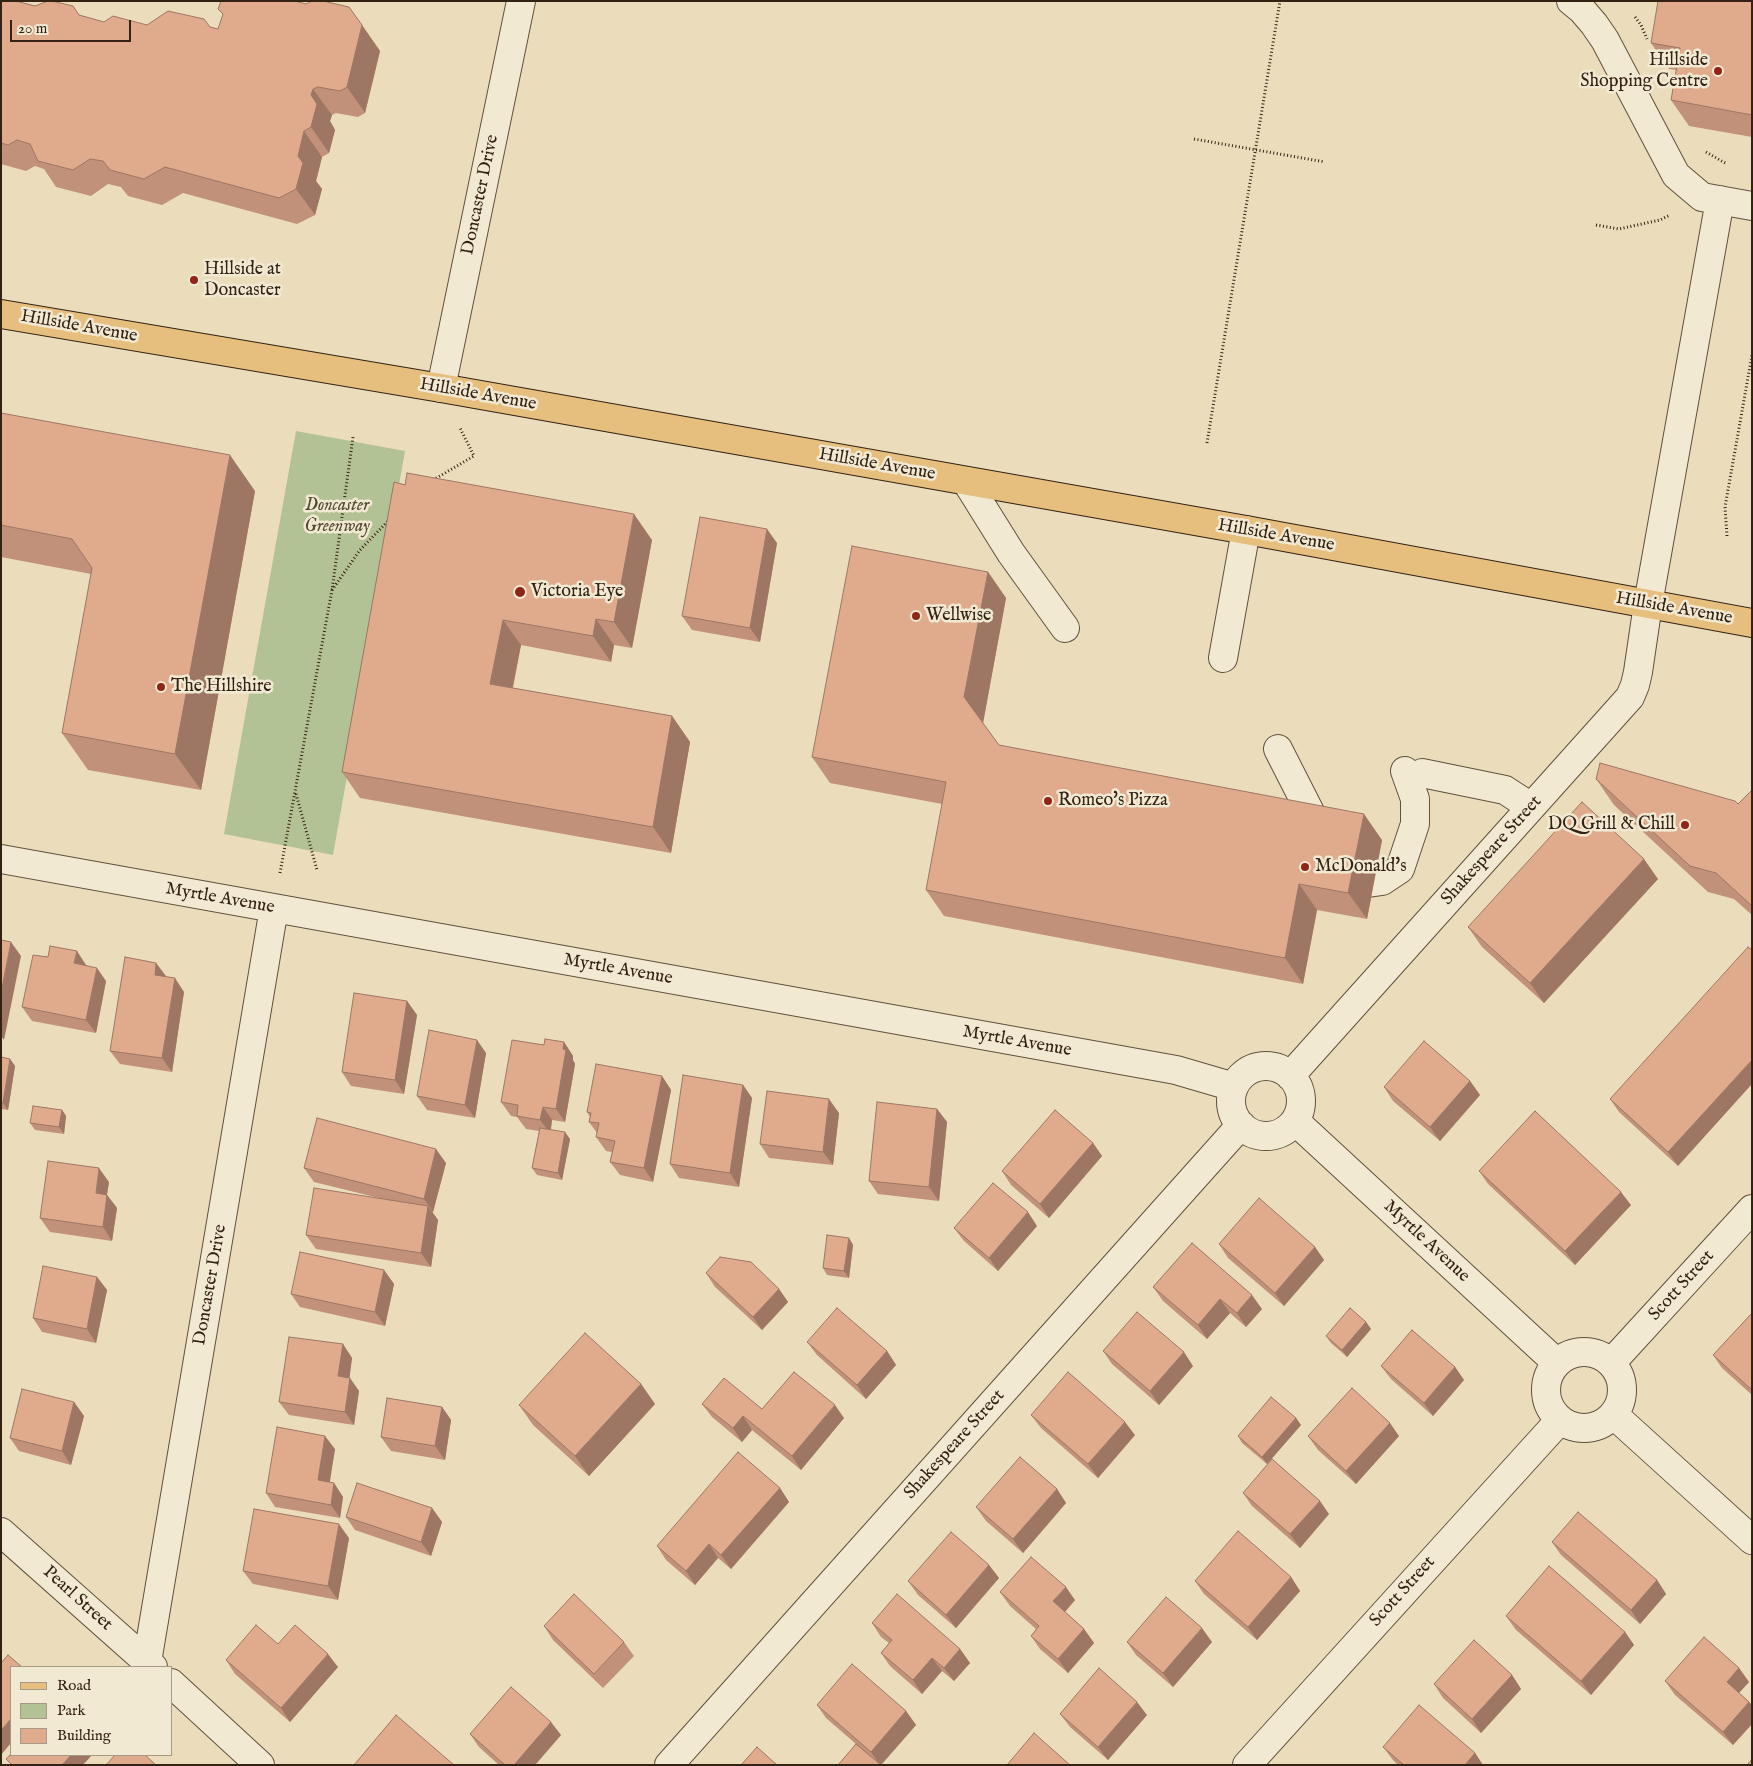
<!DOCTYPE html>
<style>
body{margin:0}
#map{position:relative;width:1753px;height:1766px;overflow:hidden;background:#ebddbc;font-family:"IM FELL English",serif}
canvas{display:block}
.frame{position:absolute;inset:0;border:2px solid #332213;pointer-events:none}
.legend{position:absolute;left:10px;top:1666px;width:162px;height:90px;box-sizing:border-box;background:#f2e9d3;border:1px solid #a69986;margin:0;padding:6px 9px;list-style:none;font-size:15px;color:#332213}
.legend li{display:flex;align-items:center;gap:10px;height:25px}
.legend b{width:25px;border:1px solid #a69986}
.scale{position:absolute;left:10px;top:20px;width:121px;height:22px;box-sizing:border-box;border:2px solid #332213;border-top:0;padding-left:6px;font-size:15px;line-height:18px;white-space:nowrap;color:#332213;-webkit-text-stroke:4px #f2e9d3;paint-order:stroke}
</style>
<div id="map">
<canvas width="1753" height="1766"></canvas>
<div class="frame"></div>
<ul class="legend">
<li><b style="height:6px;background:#e6be7e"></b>Road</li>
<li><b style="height:14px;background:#b3c294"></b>Park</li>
<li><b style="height:14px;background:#e0aa8d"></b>Building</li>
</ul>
<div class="scale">20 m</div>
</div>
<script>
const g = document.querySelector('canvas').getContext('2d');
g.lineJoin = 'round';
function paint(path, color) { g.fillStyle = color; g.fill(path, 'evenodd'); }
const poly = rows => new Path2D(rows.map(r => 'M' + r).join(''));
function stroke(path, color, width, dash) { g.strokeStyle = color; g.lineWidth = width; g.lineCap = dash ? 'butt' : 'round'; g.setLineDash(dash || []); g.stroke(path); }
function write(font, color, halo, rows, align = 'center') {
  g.font = font + ' "IM FELL English",serif'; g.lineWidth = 5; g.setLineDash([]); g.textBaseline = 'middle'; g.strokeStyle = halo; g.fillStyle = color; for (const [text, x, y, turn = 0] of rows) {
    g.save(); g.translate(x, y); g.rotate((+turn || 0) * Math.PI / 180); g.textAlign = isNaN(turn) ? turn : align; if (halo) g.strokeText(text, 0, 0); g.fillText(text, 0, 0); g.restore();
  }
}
const green = poly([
 [296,431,405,451,333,855,224,834]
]);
const path = poly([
 [1635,17,1641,25,1647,39],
 [1194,139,1325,162],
 [1706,152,1727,164],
 [1596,225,1619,229,1660,220,1670,215],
 [1207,443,1280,1],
 [433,480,474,456,460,428],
 [1727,536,1725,507,1752,355],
 [332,590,360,550,388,521],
 [296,794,317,870],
 [280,873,332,590,353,437]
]);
const minor = poly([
 [1571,1,1582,10,1594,24,1605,40,1676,175,1702,197,1752,206],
 [441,388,521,1],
 [966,481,1011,553,1065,628],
 [1223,658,1246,530],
 [1278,749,1336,863,1347,877,1361,884,1382,881,1400,869,1415,824,1415,799,1405,771],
 [1422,773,1505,790,1531,807],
 [1,859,1176,1070,1234,1087],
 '1231 1101a35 35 0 1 1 70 0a35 35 0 1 1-70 0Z',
 [1290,1076,1630,697,1635,685,1638,672,1648,604,1720,200],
 [1295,1121,1557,1363],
 '1546 1390a38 38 0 1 1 76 0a38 38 0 1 1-76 0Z',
 [1611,1363,1752,1209],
 [1614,1415,1752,1540],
 [1,1532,153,1667],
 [147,1662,274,908],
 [171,1683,260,1765],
 [669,1765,1241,1125],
 [1247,1765,1560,1420]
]);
const major = poly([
 [1,314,441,388,1246,530,1752,623]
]);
const wall = poly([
 [1,1,18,2,80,15,104,22,147,25,210,27,218,29,306,4,349,7,380,51,365,113,358,117,336,113,332,115,330,121,335,130,329,153,322,157,316,181,322,189,315,215,297,224,183,193,162,205,128,196,121,187,108,184,91,196,56,187,44,169,35,166,26,171,1,164],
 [1752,1,1752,137,1689,126,1671,100,1676,70,1669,69,1651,43],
 [1,413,255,491,201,790,88,770,62,733,91,574,1,557],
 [394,482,652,540,632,648,614,645,611,662,521,645,513,688,672,716,690,742,671,853,360,798,342,772],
 [777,543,760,642,692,630,682,616],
 [988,572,1006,598,983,723,999,745,1382,840,1367,919,1317,910,1303,984,944,916,926,890,942,804,830,783,812,757],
 [1596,779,1738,804,1752,790,1752,915,1734,899,1708,892,1614,805],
 [1658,879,1544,1003,1482,947,1468,927],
 [1752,950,1678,1166,1619,1112,1610,1099],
 [156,963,166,977,184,992,172,1072,120,1064,110,1051],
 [86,965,106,981,96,1033,32,1021,22,1007],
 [407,1001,417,1015,404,1094,351,1086,342,1072],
 [564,1042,573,1056,573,1060,575,1064,565,1122,552,1120,551,1130,570,1139,562,1180,537,1175,532,1168,539,1131,526,1129,517,1117,511,1116,501,1102,544,1045],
 [486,1053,475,1118,427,1110,417,1096],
 [1,1057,10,1059,15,1066,8,1110,1,1109],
 [662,1076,671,1090,653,1182,620,1175,610,1162,612,1152,606,1151,596,1137,597,1133,589,1122,590,1117,587,1112],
 [1470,1081,1480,1095,1440,1141,1393,1101,1384,1087],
 [743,1085,752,1098,739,1187,679,1178,670,1164],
 [937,1109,947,1122,939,1201,878,1194,869,1181],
 [62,1110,66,1116,64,1134,35,1130,30,1123],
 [839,1113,833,1165,769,1158,760,1144],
 [1093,1143,1102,1156,1049,1218,1011,1185,1002,1171],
 [446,1163,433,1212,432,1212,438,1220,431,1267,316,1249,306,1235,379,1198,314,1182,304,1168],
 [1479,1171,1631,1205,1575,1265,1488,1184],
 [109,1182,107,1195,117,1208,112,1241,50,1232,40,1218],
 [1037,1226,998,1271,964,1241,954,1228],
 [849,1238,853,1245,849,1278,827,1275,823,1268],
 [1192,1243,1262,1309,1246,1327,1230,1313,1207,1339,1163,1301,1153,1287],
 [1219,1244,1315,1247,1324,1260,1284,1306,1228,1258],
 [384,1270,394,1284,385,1326,300,1307,291,1294],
 [706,1273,779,1289,788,1302,762,1330,715,1287],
 [97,1277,107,1290,96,1343,42,1332,33,1318],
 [1752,1313,1752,1395,1722,1368,1713,1355],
 [1366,1322,1371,1329,1347,1357,1331,1343,1326,1336],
 [807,1342,887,1351,896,1365,866,1399,817,1355],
 [343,1344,352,1358,349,1378,359,1391,354,1425,289,1415,279,1402],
 [1103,1351,1193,1366,1159,1405,1112,1364],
 [1381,1366,1455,1367,1464,1380,1433,1416,1391,1379],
 [641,1384,655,1404,589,1476,533,1425,519,1405],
 [74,1402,84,1416,71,1465,19,1451,10,1438],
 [702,1404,762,1409,844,1418,801,1470,752,1430,742,1442,712,1417],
 [442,1407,451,1420,445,1460,391,1451,381,1437],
 [1031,1415,1135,1435,1098,1478,1041,1428],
 [1296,1418,1301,1425,1267,1464,1242,1443,1238,1436],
 [1308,1436,1399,1436,1356,1484,1318,1450],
 [335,1449,329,1482,334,1483,343,1497,340,1518,275,1507,266,1493],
 [780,1488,789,1502,731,1569,718,1558,695,1585,666,1560,657,1546],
 [1057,1489,1066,1503,1023,1553,986,1521,976,1507],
 [1243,1493,1329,1514,1300,1548,1252,1506],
 [432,1508,442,1522,431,1556,355,1530,346,1517],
 [349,1538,338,1600,253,1584,243,1571],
 [1552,1542,1657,1580,1666,1594,1640,1624,1561,1555],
 [989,1565,999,1578,956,1628,918,1595,908,1581],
 [1291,1577,1300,1591,1257,1640,1204,1594,1195,1581],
 [1000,1592,1075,1600,1065,1612,1084,1629,1094,1643,1068,1673,1040,1649,1031,1636,1036,1629,1010,1606],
 [1506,1616,1625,1632,1634,1645,1591,1695,1516,1630],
 [872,1623,960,1649,970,1663,954,1681,942,1671,922,1694,890,1666,881,1653,889,1643,881,1637],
 [544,1626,624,1642,634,1656,603,1688,553,1640],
 [1127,1642,1212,1642,1173,1687,1136,1655],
 [278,1644,338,1667,290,1722,235,1674,226,1660],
 [1739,1668,1749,1682,1739,1693,1749,1702,1752,1705,1752,1724,1733,1745,1675,1695,1665,1681],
 [1512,1675,1521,1689,1481,1733,1443,1698,1434,1684],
 [817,1705,906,1711,916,1725,881,1765,838,1765,856,1744,826,1718],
 [1060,1714,1147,1715,1108,1760,1070,1727],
 [470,1734,561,1735,535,1765,499,1765,479,1747],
 [1383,1747,1475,1753,1483,1765,1398,1765,1393,1760]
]);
const shadedWall = poly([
 [362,25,380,51,365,113,347,87],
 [313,89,332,115,330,121,335,130,329,153,311,127,311,95],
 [304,131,322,157,316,181,322,189,315,215,296,189,298,156],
 [230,455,255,491,201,790,175,754],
 [634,514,652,540,632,648,614,622],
 [767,529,777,543,760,642,750,628],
 [988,572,1006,598,983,723,964,697],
 [596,619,614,645,611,662,593,636],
 [503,620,521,645,508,710,490,684],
 [672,716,690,742,671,853,653,827],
 [1364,814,1382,840,1367,919,1348,893],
 [1644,859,1658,879,1544,1003,1530,983],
 [1299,884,1317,910,1303,984,1285,958],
 [11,942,21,956,4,1040,1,1036,1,993],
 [77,951,86,965,84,977,74,963],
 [156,963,166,976,164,989,155,975],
 [97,968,106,981,96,1033,86,1020],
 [175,978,184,992,172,1072,162,1058],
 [407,1001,417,1015,404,1094,395,1080],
 [477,1040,486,1053,475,1118,465,1105],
 [564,1042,573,1056,573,1060,575,1064,565,1122,556,1109],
 [10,1059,15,1066,8,1110,3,1103],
 [1752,1060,1752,1084,1678,1166,1668,1152],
 [662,1076,671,1090,653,1182,644,1168],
 [1470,1081,1480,1095,1440,1141,1430,1127],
 [743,1085,752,1098,739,1187,730,1173],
 [829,1099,839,1113,833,1165,823,1152],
 [543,1107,552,1120,550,1133,540,1120],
 [937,1109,947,1122,939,1201,929,1187],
 [62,1110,66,1116,64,1134,59,1127],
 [565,1132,570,1139,562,1180,558,1173],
 [1093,1143,1102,1156,1049,1218,1040,1204],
 [436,1149,446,1163,433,1212,424,1199],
 [99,1168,109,1182,105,1206,96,1193],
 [1621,1192,1631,1205,1575,1265,1565,1251],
 [107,1195,117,1208,112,1241,103,1227],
 [428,1206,438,1220,431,1267,421,1253],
 [1028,1212,1037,1226,998,1271,989,1258],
 [849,1238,853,1245,849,1278,844,1271],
 [1315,1247,1324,1260,1284,1306,1275,1293],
 [384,1270,394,1284,385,1326,375,1312],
 [97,1277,107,1290,96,1343,87,1329],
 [779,1289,788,1302,762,1330,753,1317],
 [1252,1295,1262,1309,1246,1327,1237,1313],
 [1220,1299,1230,1313,1207,1339,1198,1325],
 [1366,1322,1371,1329,1347,1357,1342,1350],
 [343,1344,352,1358,348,1390,338,1376],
 [887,1351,896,1365,866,1399,857,1385],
 [1184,1352,1193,1366,1159,1405,1150,1391],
 [1455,1367,1464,1380,1433,1416,1424,1403],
 [350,1378,359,1391,354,1425,345,1412],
 [641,1384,655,1404,589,1476,575,1456],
 [74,1402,84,1416,71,1465,62,1451],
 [835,1405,844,1418,801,1470,792,1456],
 [442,1407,451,1420,445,1460,435,1446],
 [743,1416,752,1430,742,1442,733,1428],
 [1296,1418,1301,1425,1267,1464,1262,1457],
 [1125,1422,1135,1435,1098,1478,1088,1464],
 [1390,1423,1399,1436,1356,1484,1346,1471],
 [325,1436,335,1449,328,1494,318,1480],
 [334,1483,343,1497,340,1518,331,1505],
 [780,1488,789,1502,731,1569,721,1555],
 [1057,1489,1066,1503,1023,1553,1013,1539],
 [1320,1501,1329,1514,1300,1548,1290,1534],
 [432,1508,442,1522,431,1556,421,1542],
 [339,1524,349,1538,338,1600,328,1586],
 [709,1544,718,1558,695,1585,686,1571],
 [989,1565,999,1578,956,1628,946,1615],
 [1291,1577,1300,1591,1257,1640,1248,1627],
 [1657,1580,1666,1594,1640,1624,1631,1610],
 [1066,1587,1075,1600,1062,1615,1053,1601],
 [1202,1628,1212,1642,1173,1687,1163,1673],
 [1084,1629,1094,1643,1068,1673,1058,1659],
 [1625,1632,1634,1645,1591,1695,1581,1681],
 [960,1649,970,1663,954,1681,944,1668],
 [328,1654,338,1667,290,1722,281,1708],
 [932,1658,942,1671,922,1694,913,1680],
 [1739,1668,1749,1682,1736,1696,1727,1682],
 [1512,1675,1521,1689,1481,1733,1472,1719],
 [1137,1702,1147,1715,1108,1760,1098,1747],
 [1749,1702,1752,1705,1752,1724,1733,1745,1723,1732],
 [906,1711,916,1725,881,1765,880,1765,871,1752],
 [11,1719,11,1743,1,1755,1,1730],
 [551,1722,561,1735,535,1765,514,1765],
 [1475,1753,1483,1765,1465,1765],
 [71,1755,92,1755,83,1765,62,1765]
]);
const building = poly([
 [1,1,16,1,35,6,48,1,52,1,73,6,79,15,104,22,113,16,147,25,168,11,204,19,210,27,218,29,223,14,218,9,221,1,295,1,306,4,312,1,323,1,349,7,362,25,347,87,340,91,318,87,313,89,311,95,317,104,311,127,304,131,298,156,303,163,296,189,279,198,165,167,144,179,110,170,103,161,90,159,73,170,38,161,30,144,17,140,8,145,1,143,1,1],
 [1658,1,1752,1,1752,115,1671,100,1680,48,1651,43,1658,1],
 [1,413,230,455,175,754,62,733,92,568,72,539,1,525,1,413],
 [407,473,634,514,614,622,596,619,593,636,503,620,490,684,672,716,653,827,342,772,394,482,405,485,407,473],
 [700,517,767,529,750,628,682,616,700,517],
 [852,546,988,572,964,697,999,745,1364,814,1348,893,1299,884,1285,958,926,890,946,782,812,757,852,546],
 [1600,763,1735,801,1738,804,1752,790,1752,906,1716,873,1690,866,1596,779,1600,763],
 [1582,802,1644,859,1530,983,1468,927,1582,802],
 [1,940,11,942,1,993,1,940],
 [50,946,77,951,74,963,97,968,86,1020,22,1007,33,955,48,957,50,946],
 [1748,947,1752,950,1752,1060,1668,1152,1610,1099,1748,947],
 [125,957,156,963,155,975,175,978,162,1058,110,1051,125,957],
 [354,993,407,1001,395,1080,342,1072,354,993],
 [429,1030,477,1040,465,1105,417,1096,429,1030],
 [545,1039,564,1042,563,1049,566,1050,556,1109,543,1107,540,1120,517,1116,518,1105,501,1102,512,1040,544,1045,545,1039],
 [1424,1041,1470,1081,1430,1127,1384,1087,1424,1041],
 [1,1057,10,1059,3,1103,1,1103,1,1057],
 [596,1064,662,1076,644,1168,610,1162,615,1141,596,1137,599,1123,589,1122,591,1113,587,1112,596,1064],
 [683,1075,743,1085,730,1173,670,1164,683,1075],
 [767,1091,829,1099,823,1152,760,1144,767,1091],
 [877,1102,937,1109,929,1187,869,1181,877,1102],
 [33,1106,62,1110,59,1127,30,1123,33,1106],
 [1055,1110,1093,1143,1040,1204,1002,1171,1055,1110],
 [1535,1111,1621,1192,1565,1251,1479,1171,1535,1111],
 [317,1118,436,1149,424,1199,304,1168,317,1118],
 [540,1128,565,1132,558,1173,532,1168,540,1128],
 [48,1161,99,1168,96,1193,107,1195,103,1227,40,1218,48,1161],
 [993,1183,1028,1212,989,1258,954,1228,993,1183],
 [314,1188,428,1206,421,1253,306,1235,314,1188],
 [1259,1198,1315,1247,1275,1293,1219,1244,1259,1198],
 [827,1235,849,1238,844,1271,823,1268,827,1235],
 [1192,1243,1252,1295,1237,1313,1220,1299,1198,1325,1153,1287,1192,1243],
 [300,1252,384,1270,375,1312,291,1294,300,1252],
 [720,1257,751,1262,779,1289,753,1317,706,1273,720,1257],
 [43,1266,97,1277,87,1329,33,1318,43,1266],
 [837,1308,887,1351,857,1385,807,1342,837,1308],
 [1350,1308,1366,1322,1342,1350,1326,1336,1350,1308],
 [1137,1312,1184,1352,1150,1391,1103,1351,1137,1312],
 [1752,1313,1752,1388,1751,1389,1713,1355,1752,1313],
 [1412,1330,1455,1367,1424,1403,1381,1366,1412,1330],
 [585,1333,641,1384,575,1456,519,1405,585,1333],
 [289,1337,343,1344,338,1376,350,1378,345,1412,279,1402,289,1337],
 [794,1372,835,1405,792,1456,743,1416,733,1428,702,1404,724,1378,762,1409,794,1372],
 [1068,1372,1125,1422,1088,1464,1031,1415,1068,1372],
 [1352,1388,1390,1423,1346,1471,1308,1436,1352,1388],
 [22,1389,74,1402,62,1451,10,1438,22,1389],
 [1271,1397,1296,1418,1262,1457,1238,1436,1271,1397],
 [387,1398,442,1407,435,1446,381,1437,387,1398],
 [277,1427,325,1436,318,1480,334,1483,331,1505,266,1493,277,1427],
 [738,1452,780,1488,721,1555,709,1544,686,1571,657,1546,738,1452],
 [1020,1457,1057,1489,1013,1539,976,1507,1020,1457],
 [1272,1459,1320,1501,1290,1534,1243,1493,1272,1459],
 [357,1483,432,1508,421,1542,346,1517,357,1483],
 [254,1509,339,1524,328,1586,243,1571,254,1509],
 [1578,1512,1657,1580,1631,1610,1552,1542,1578,1512],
 [1238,1531,1291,1577,1248,1627,1195,1581,1238,1531],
 [951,1532,989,1565,946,1615,908,1581,951,1532],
 [1031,1557,1066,1587,1053,1601,1084,1629,1058,1659,1031,1636,1039,1626,1000,1592,1031,1557],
 [1549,1566,1625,1632,1581,1681,1506,1616,1549,1566],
 [574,1594,624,1642,594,1674,544,1626,574,1594],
 [897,1594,960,1649,944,1668,932,1658,913,1680,881,1653,892,1640,872,1623,897,1594],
 [1166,1597,1202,1628,1163,1673,1127,1642,1166,1597],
 [256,1625,278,1644,295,1625,328,1654,281,1708,226,1660,256,1625],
 [1704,1637,1739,1668,1727,1682,1749,1702,1723,1732,1665,1681,1704,1637],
 [1474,1640,1512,1675,1472,1719,1434,1684,1474,1640],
 [8,1655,22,1667,11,1667,11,1719,1,1730,1,1663,8,1655],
 [852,1664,906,1711,871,1752,817,1705,852,1664],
 [1099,1668,1137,1702,1098,1747,1060,1714,1099,1668],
 [511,1687,551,1722,514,1765,505,1765,470,1734,511,1687],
 [1419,1705,1475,1753,1465,1765,1404,1765,1383,1747,1419,1705],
 [396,1715,454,1765,354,1765,396,1715],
 [1034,1733,1070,1765,1007,1765,1034,1733],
 [856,1744,881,1765,838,1765,856,1744],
 [757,1747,777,1765,741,1765,757,1747],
 [11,1754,11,1755,71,1755,62,1765,12,1765,6,1759,11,1754],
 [115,1755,145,1755,156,1765,106,1765,115,1755],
 [1752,1759,1752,1765,1749,1765,1748,1764,1752,1759]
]);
const markers = [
 [1718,71,5,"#8f2418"],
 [194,280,5,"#8f2418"],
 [520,592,6,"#8f2418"],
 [916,616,5,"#8f2418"],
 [161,687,5,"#8f2418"],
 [1048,801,5,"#8f2418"],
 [1685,825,5,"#8f2418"],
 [1305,867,5,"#8f2418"]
];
const poiNames = [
 ["Hillside",1708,61,"right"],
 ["Shopping Centre",1708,82,"right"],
 ["Hillside at",204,270],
 ["Doncaster",204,291],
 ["Victoria Eye",531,592],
 ["Wellwise",926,616],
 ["The Hillshire",171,687],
 ["Romeo's Pizza",1058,801],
 ["DQ Grill & Chill",1675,825,"right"],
 ["McDonald's",1315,867]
];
const streetNames = [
 ["Doncaster Drive",481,195,-78],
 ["Hillside Avenue",79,327,10],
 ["Hillside Avenue",478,395,10],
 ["Hillside Avenue",877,465,10],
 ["Hillside Avenue",1276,536,10],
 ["Hillside Avenue",1674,609,10],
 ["Shakespeare Street",1492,851,-48],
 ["Myrtle Avenue",220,899,10],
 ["Myrtle Avenue",618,970,10],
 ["Myrtle Avenue",1017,1042,10],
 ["Myrtle Avenue",1426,1242,43],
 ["Doncaster Drive",211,1285,-80],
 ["Scott Street",1682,1286,-48],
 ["Shakespeare Street",955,1445,-48],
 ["Scott Street",1403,1592,-48],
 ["Pearl Street",77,1599,42]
];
const parkNames = [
 ["Doncaster",337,506],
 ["Greenway",337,527]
];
paint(green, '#b3c294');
stroke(minor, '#61513d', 30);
stroke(major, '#332213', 30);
stroke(path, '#332213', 3, [1, 2.5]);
stroke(minor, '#f2e9d3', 28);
stroke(major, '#e6be7e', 28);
paint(wall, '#c19279');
paint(shadedWall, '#9d7763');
paint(building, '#e0aa8d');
stroke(building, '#9d7763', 1);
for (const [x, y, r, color] of markers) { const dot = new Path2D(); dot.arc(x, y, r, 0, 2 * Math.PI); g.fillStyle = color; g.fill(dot); stroke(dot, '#f2e9d3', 2); }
write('18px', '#332213', '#f2e9d3', poiNames, 'left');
write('18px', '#332213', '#f2e9d3', streetNames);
write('italic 18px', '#534a33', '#f2e9d3', parkNames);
</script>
